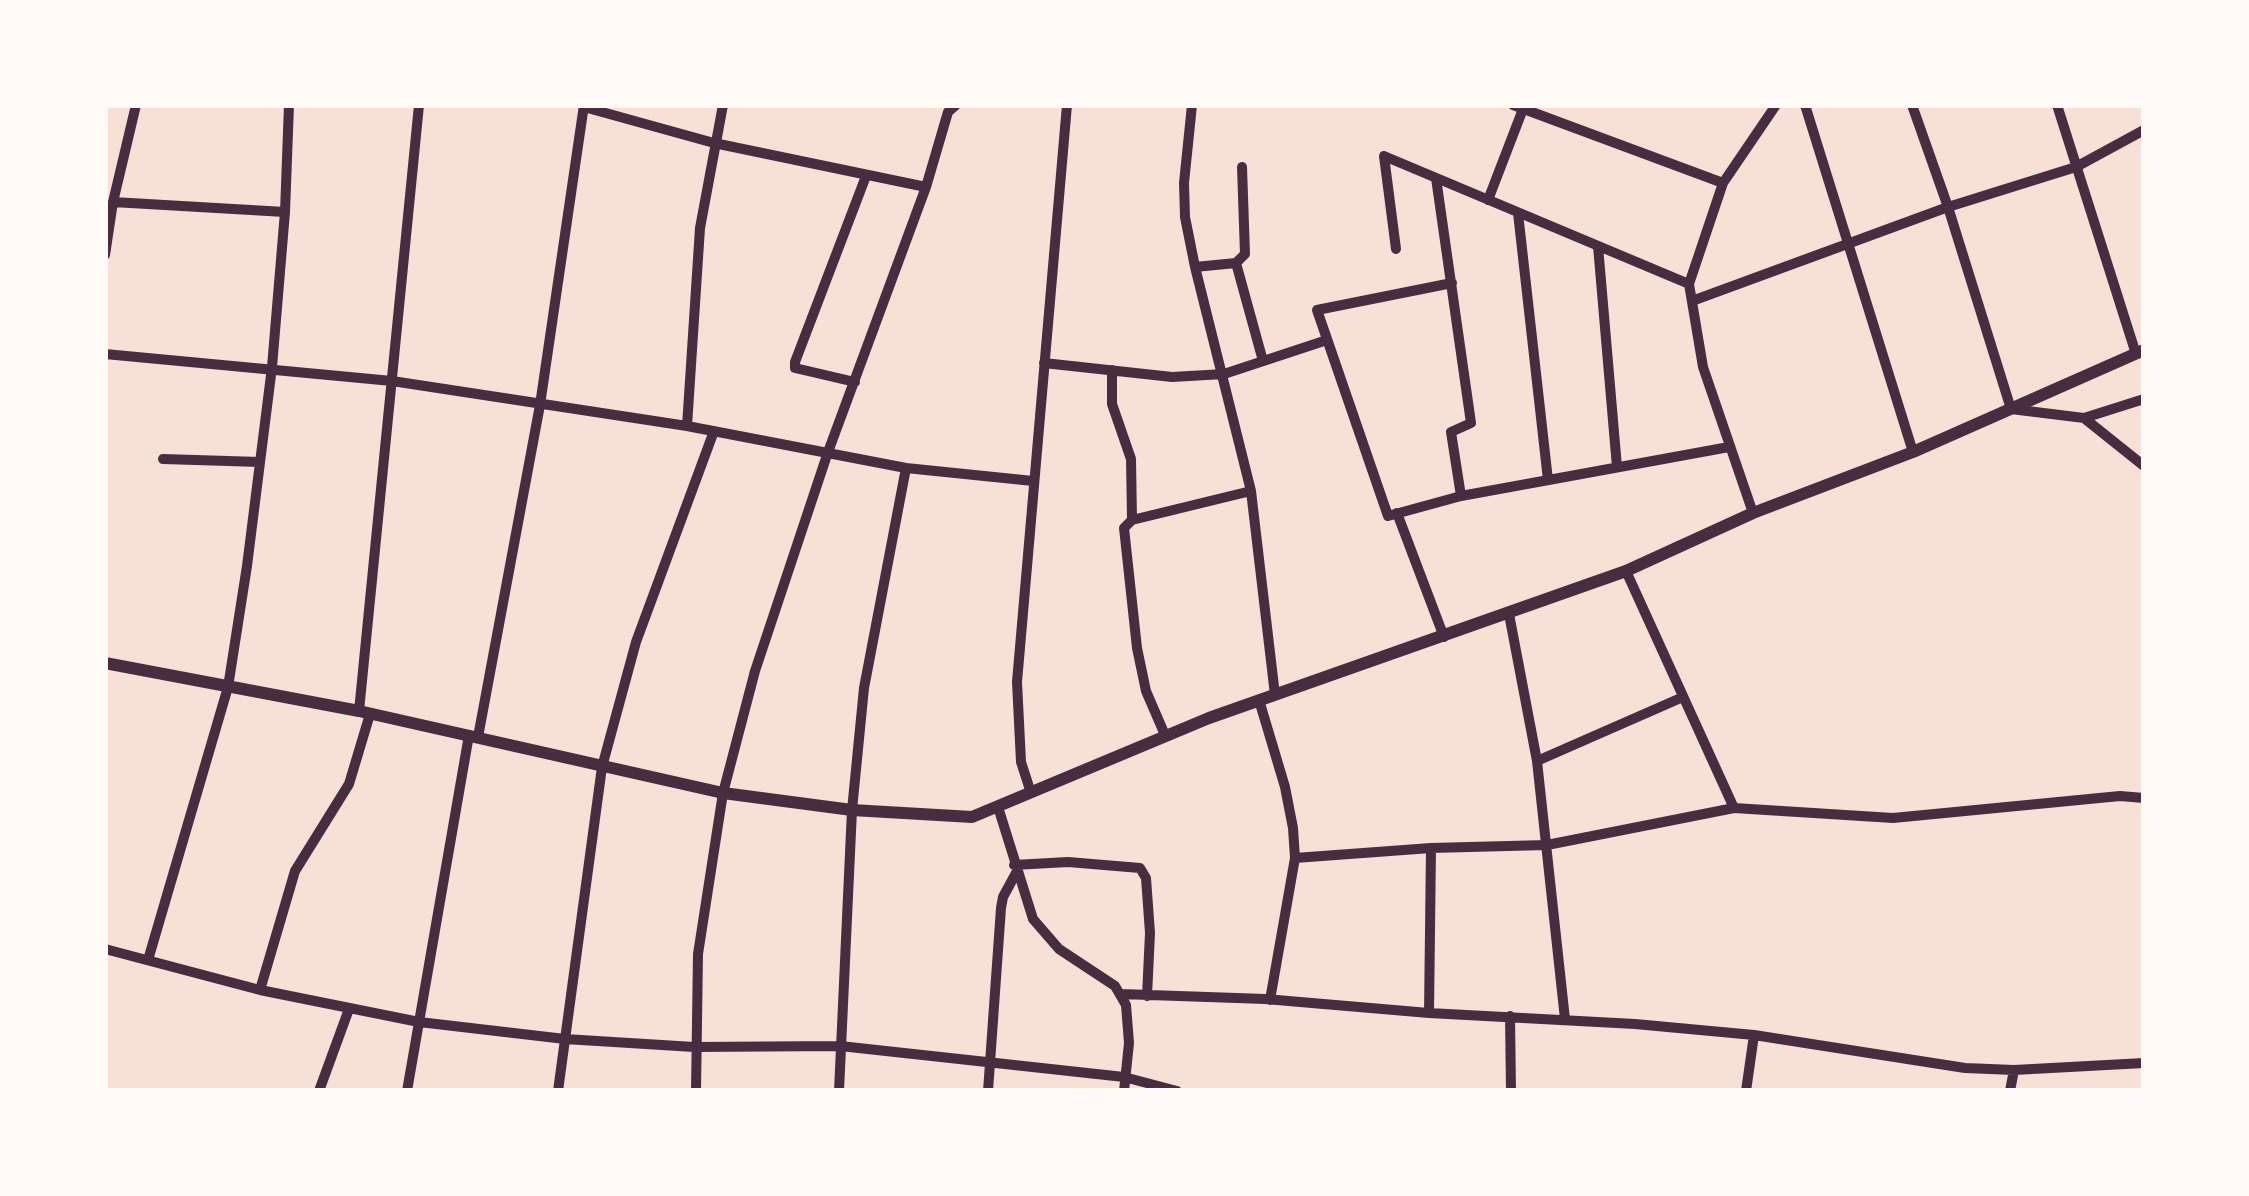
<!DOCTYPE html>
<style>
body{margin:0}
#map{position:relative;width:2249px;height:1196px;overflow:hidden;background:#f7e1d7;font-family:"Playfair Display",serif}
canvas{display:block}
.frame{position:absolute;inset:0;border:108px solid #fffaf5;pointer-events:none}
</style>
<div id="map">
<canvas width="2249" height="1196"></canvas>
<div class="frame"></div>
</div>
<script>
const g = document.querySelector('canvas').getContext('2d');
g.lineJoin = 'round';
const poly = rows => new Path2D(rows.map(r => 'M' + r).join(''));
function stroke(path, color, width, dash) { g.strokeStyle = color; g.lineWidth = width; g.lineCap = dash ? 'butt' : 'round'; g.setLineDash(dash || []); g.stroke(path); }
const minor = poly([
 [1192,105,1184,183,1185,217,1195,267,1251,491,1275,695],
 [1513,105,1723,183],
 [1805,105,1913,452],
 [1912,105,1948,207,2011,409,2084,418,2144,399],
 [2057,105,2136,354],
 [584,107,714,143,926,187],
 [1384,156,1689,284],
 [1384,156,1396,249],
 [1436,178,1471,423,1451,432,1461,496],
 [1488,200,1523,109],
 [113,202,285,212],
 [1518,213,1548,480],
 [1598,246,1617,467],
 [105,255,113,202,136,105],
 [1236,263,1263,361],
 [1195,267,1236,263,1245,254,1242,167],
 [1452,283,1317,310,1388,516,1461,496,1729,447],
 [1692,301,1948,207,2076,167,2144,130],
 [105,354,392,381,687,426,906,468,1033,481],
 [1044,363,1172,377,1224,374,1327,340],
 [1112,370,1112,404,1131,459,1132,520,1124,528,1137,648,1146,691,1165,735],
 [855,382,795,368,795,362,866,176],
 [2084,418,2144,466],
 [687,426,700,228,723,105],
 [163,459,260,462],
 [1397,513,1444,637],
 [1753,513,1703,367,1689,284,1723,183,1776,105],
 [1132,520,1251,491],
 [1626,571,1734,808],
 [1509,614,1537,761,1565,1019],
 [1259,700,1285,787,1293,828,1295,858,1270,1000],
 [359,711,419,105],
 [478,737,540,405,584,105],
 [1537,761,1683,697],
 [1031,793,1021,762,1017,682,1067,105],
 [998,807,1033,919,1059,949,1115,986,1126,1005,1129,1043,1124,1091],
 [1295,858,1431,848,1547,845,1734,808,1893,818,2120,796,2144,798],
 [1014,865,1068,862,1140,868,1146,878,1150,933,1147,996],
 [105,949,260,990,419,1022,565,1039,694,1047,840,1046,1124,1077,1177,1091],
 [148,960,228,687,247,566,272,367,285,212,289,105],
 [260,990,295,871,349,784,370,714],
 [1121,994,1265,999,1429,1013,1635,1024,1754,1035,1965,1068,2014,1070,2144,1063],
 [1429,1013,1431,848],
 [1510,1016,1511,1091],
 [319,1091,349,1009],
 [407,1091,469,735],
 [558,1091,602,767,636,642,714,431],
 [696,1091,698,954,723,793,755,671,828,452,926,187,948,112,956,105],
 [839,1091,852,810,864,688,906,468],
 [988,1091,1001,908,1003,897,1016,873],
 [1746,1091,1754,1035],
 [2010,1091,2014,1070]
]);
const tertiary = poly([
 [105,663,359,711,723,793,852,810,972,817,1209,718,1626,571,1753,513,1913,452,2144,350]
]);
stroke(minor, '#4a2c40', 10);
stroke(tertiary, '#4a2c40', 12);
</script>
